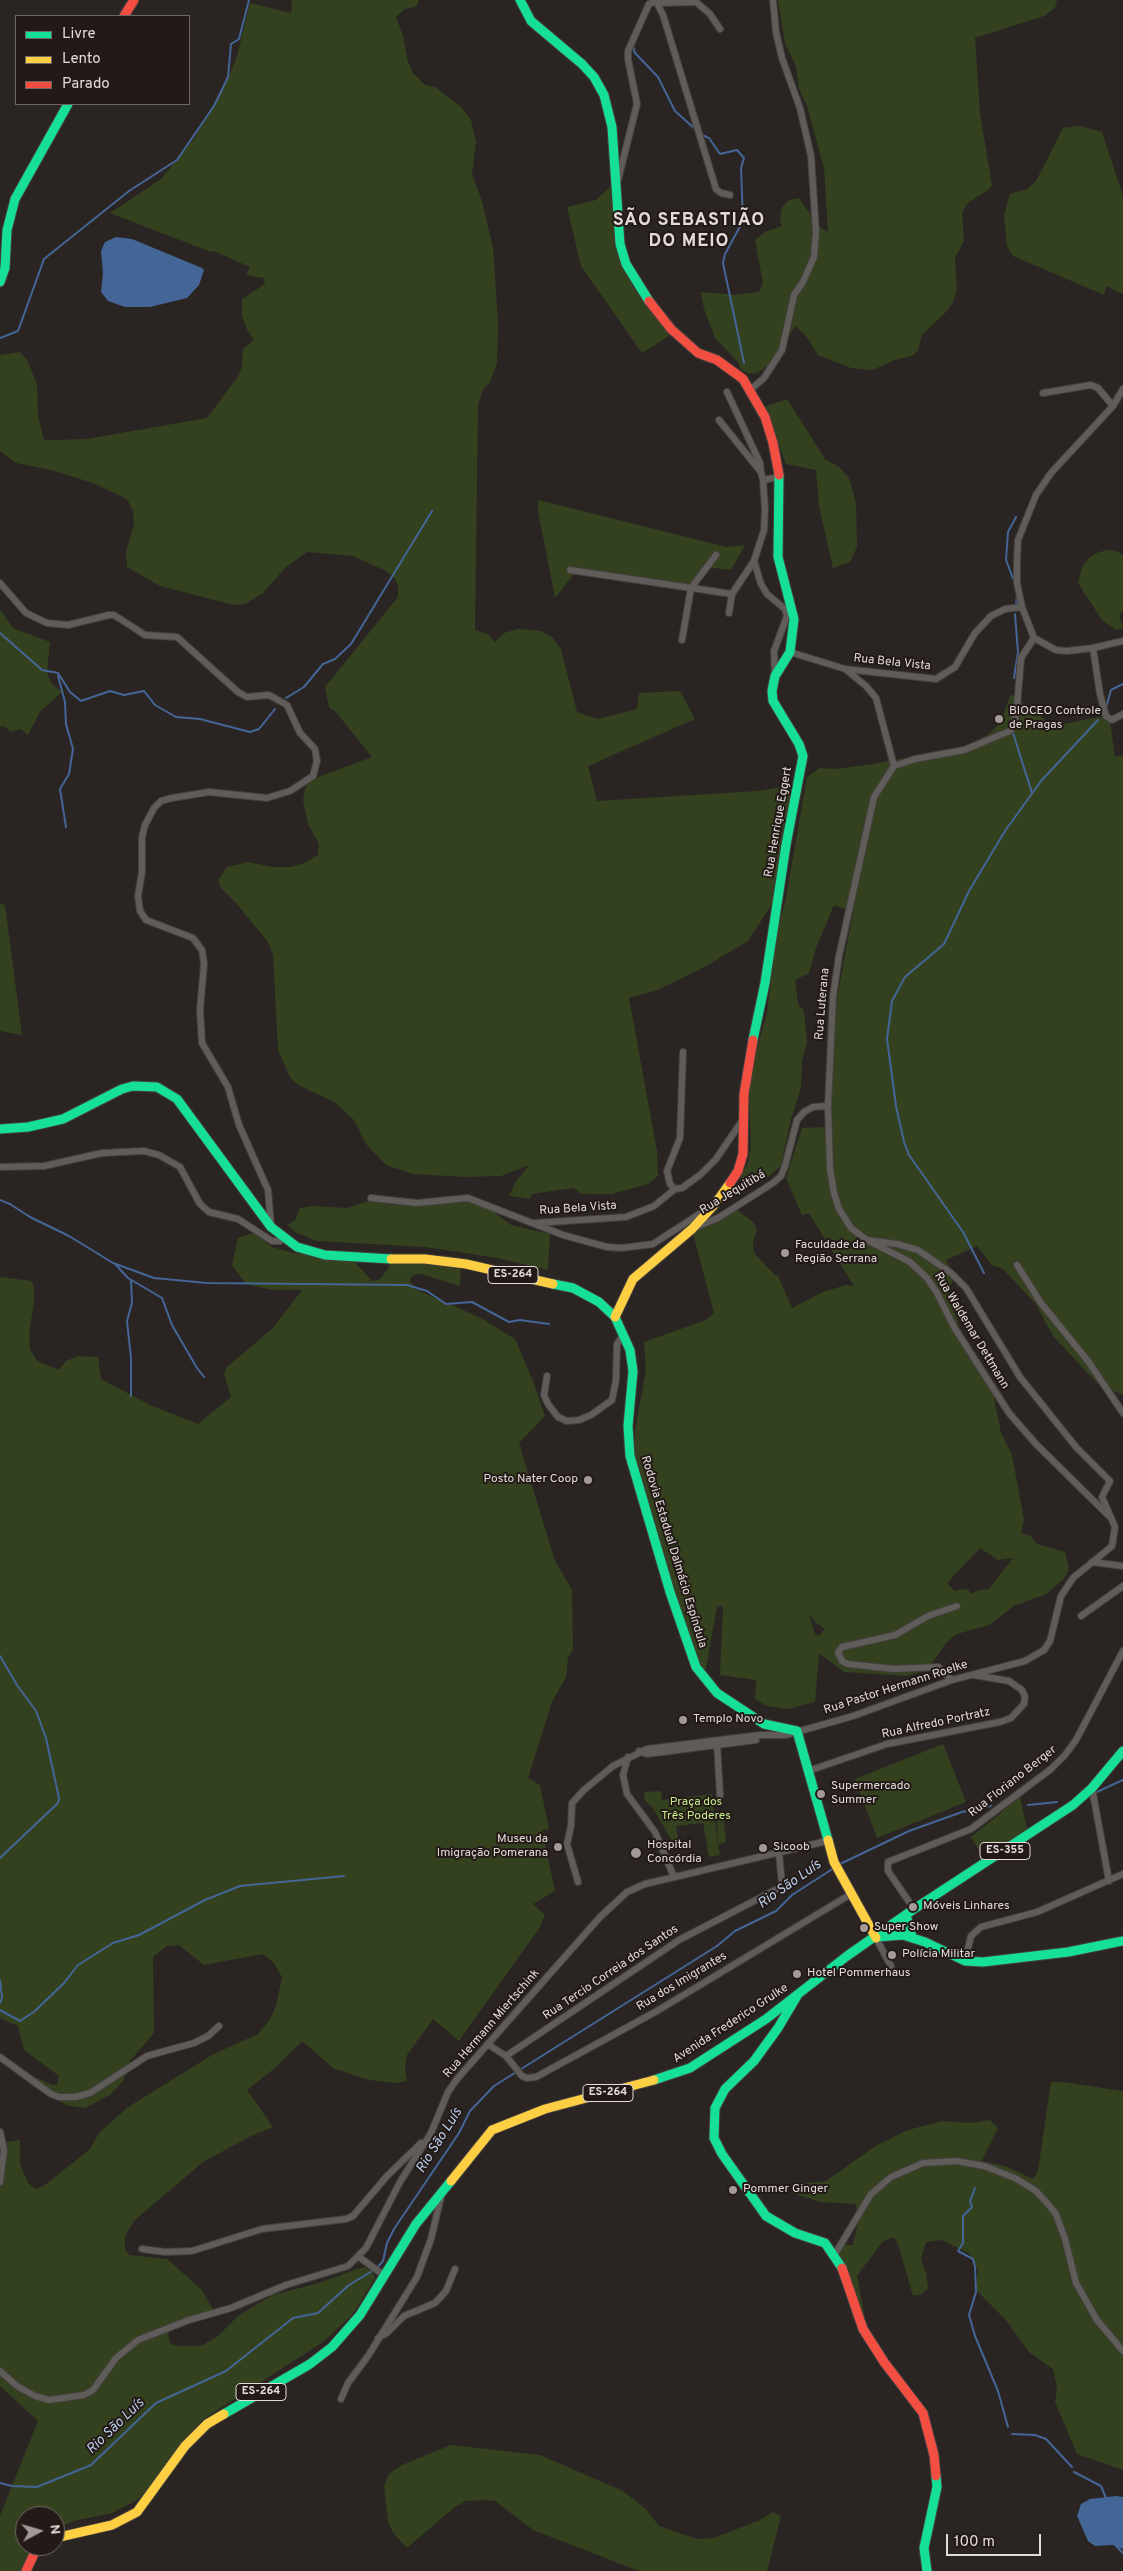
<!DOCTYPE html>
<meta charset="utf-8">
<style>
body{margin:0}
#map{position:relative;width:1123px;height:2571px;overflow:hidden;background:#2a2523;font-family:Overpass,sans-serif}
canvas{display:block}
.legend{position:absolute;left:15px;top:15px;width:175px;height:90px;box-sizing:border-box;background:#231a17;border:1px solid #6f6765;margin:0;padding:6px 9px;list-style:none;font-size:15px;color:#e2dbd9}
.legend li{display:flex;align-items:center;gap:10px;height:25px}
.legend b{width:25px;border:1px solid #6f6765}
.north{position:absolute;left:15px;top:2506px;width:50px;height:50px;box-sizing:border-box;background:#231a17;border:1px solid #6f6765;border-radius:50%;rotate:84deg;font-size:14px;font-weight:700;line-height:20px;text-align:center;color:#e2dbd9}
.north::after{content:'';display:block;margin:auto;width:18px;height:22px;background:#a29b99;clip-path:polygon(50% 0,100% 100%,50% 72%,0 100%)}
.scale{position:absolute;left:946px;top:2534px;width:95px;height:22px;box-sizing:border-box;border:2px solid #e2dbd9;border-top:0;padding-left:6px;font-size:15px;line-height:18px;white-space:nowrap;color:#e2dbd9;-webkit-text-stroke:4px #231a17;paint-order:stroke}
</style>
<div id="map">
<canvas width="1123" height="2571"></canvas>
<ul class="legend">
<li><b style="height:6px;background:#16e098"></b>Livre</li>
<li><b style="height:6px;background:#ffcf43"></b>Lento</li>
<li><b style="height:6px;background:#f24e42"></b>Parado</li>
</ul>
<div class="north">N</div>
<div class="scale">100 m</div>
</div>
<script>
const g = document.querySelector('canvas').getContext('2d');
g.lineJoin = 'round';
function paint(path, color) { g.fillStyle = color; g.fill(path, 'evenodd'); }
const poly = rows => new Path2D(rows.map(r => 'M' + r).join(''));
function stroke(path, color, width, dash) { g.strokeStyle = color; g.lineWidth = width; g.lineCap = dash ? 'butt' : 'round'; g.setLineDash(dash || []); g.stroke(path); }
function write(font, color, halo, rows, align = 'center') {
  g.font = font + ' Overpass,sans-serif'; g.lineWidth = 4; g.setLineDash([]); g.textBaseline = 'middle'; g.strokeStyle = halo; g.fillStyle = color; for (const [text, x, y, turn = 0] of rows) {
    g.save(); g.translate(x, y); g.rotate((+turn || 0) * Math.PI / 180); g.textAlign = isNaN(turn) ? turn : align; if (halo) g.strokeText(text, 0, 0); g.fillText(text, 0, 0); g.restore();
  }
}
const green = poly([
 [292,0,419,0,417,6,405,9,396,17,403,35,408,62,413,73,425,85,435,87,461,107,471,120,476,142,472,175,481,198,493,247,498,323,497,363,490,382,483,389,478,405,475,630,488,634,495,642,504,633,518,629,541,631,552,637,561,649,577,712,598,719,637,709,639,693,680,691,695,719,588,766,597,801,757,791,796,785,776,898,748,941,701,969,657,990,629,998,657,1151,658,1176,648,1184,612,1194,582,1194,573,1188,532,1194,530,1199,509,1196,515,1183,529,1165,501,1176,466,1177,413,1174,386,1165,366,1144,354,1120,334,1102,300,1086,291,1079,278,1050,273,955,268,942,236,903,221,888,218,880,227,867,248,862,272,867,291,867,304,863,318,855,319,844,308,824,303,800,306,786,313,779,372,757,335,711,329,708,325,687,398,597,398,585,393,576,384,570,353,556,307,552,286,567,263,593,245,604,234,605,160,586,127,567,126,552,134,524,133,511,127,499,93,483,51,470,16,463,0,451,0,355,20,352,27,360,37,384,38,416,44,440,49,440,87,439,207,418,237,378,242,367,243,349,254,340,247,330,242,316,242,299,265,284,264,278,246,275,250,267,216,252,208,251,110,213,161,179,194,139,230,74,237,56,250,3,291,13],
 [778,0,1057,0,1055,8,1044,16,975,38,980,114,992,185,988,190,968,203,962,212,964,241,955,258,957,290,953,302,946,312,922,335,918,350,912,356,895,360,872,370,851,368,818,355,806,336,795,326,773,362,757,373,749,374,742,370,737,361,715,338,704,309,701,292,736,295,759,292,763,283,755,240,765,232,782,226,780,219,782,207,789,200,799,198,818,226,828,232,824,168,807,106,799,89,796,66,785,43],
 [1080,126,1102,132,1123,196,1123,294,1106,286,1104,295,1013,256,1007,246,1004,215,1010,194,1027,189,1036,181,1063,128],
 [618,179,622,235,630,264,672,334,642,353,581,266,567,207,596,200],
 [787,399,825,459,839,467,849,478,856,503,857,547,850,562,833,568,819,506,816,470,786,464,764,407],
 [538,500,726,547,745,545,731,570,704,567,690,585,654,578,648,580,577,570,555,598,538,511],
 [1110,550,1119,552,1123,556,1123,611,1119,616,1123,628,1116,630,1102,620,1078,583,1082,567,1090,557,1099,552],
 [0,609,13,628,50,642,47,672,51,683,62,692,40,712,28,735,20,729,12,732,3,726,0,727],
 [1011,694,1053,726,1109,715,1115,757,1123,755,1123,1395,1097,1383,1053,1336,1035,1303,1003,1269,992,1265,977,1246,946,1260,955,1275,948,1291,963,1339,991,1383,1001,1433,1012,1455,1024,1520,1021,1533,1031,1536,1037,1544,1065,1552,1069,1569,1064,1579,1046,1594,1014,1606,989,1625,957,1634,946,1643,927,1670,907,1676,844,1672,819,1653,815,1702,788,1709,767,1706,755,1699,756,1680,720,1675,723,1606,717,1606,705,1674,694,1653,635,1462,635,1430,646,1370,644,1342,706,1320,714,1313,692,1230,737,1210,753,1222,757,1230,753,1242,754,1253,774,1274,778,1276,792,1308,823,1292,846,1285,854,1286,809,1213,802,1215,786,1178,802,1128,827,1127,837,998,853,912,834,905,816,948,809,973,795,980,798,1004,804,1011,807,1042,802,1061,801,1088,791,1119,781,1166,769,1176,747,1184,740,1178,748,1163,751,1147,749,1088,751,1070,767,1013,777,928,785,903,807,777,820,768,835,769,874,764,966,746,989,734,1000,723],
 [980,1548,998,1560,1013,1558,989,1589,976,1591,973,1594,968,1590,961,1589,955,1591,947,1583],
 [809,1613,815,1622,825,1629,820,1635,815,1635],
 [0,904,5,905,22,1035,0,1031],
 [448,1199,481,1202,511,1225,550,1234,548,1270,498,1258,425,1247,317,1241,295,1232,287,1225,295,1220,300,1208,313,1206,347,1208,369,1201,393,1205,412,1205],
 [253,1233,272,1247,294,1253,352,1259,372,1281,380,1279,399,1254,461,1261,460,1286,421,1274,413,1275,410,1280,411,1283,415,1289,481,1318,515,1339,533,1381,545,1416,519,1443,555,1561,572,1590,573,1650,568,1658,566,1677,552,1702,528,1778,540,1785,549,1829,542,1830,555,1891,533,1904,545,1915,540,1927,459,2041,433,2019,407,2055,405,2068,407,2081,396,2083,369,2080,333,2068,302,2041,275,2068,247,2090,273,2127,249,2137,203,2162,134,2221,125,2236,125,2249,129,2255,167,2259,201,2289,214,2311,183,2319,172,2325,168,2335,170,2343,176,2346,201,2346,218,2336,238,2316,273,2295,319,2283,357,2269,365,2267,373,2273,375,2278,352,2315,323,2342,202,2420,180,2444,153,2485,137,2500,112,2513,74,2521,55,2529,55,2516,25,2516,25,2546,35,2546,24,2571,0,2571,0,2516,38,2421,0,2386,0,2143,20,2140,20,2164,28,2183,36,2189,45,2185,90,2149,99,2133,128,2107,212,2055,258,2034,270,2019,276,2006,282,1977,273,1962,263,1954,204,1965,179,1945,167,1946,153,1957,154,2033,130,2061,123,2081,110,2095,85,2108,66,2105,29,2084,33,2076,52,2085,57,2085,59,2076,24,2050,18,2026,0,2018,0,1277,31,1281,34,1287,34,1302,29,1334,30,1349,37,1361,59,1370,66,1361,78,1356,98,1357,101,1379,150,1405,198,1424,231,1397,224,1374,227,1367,273,1328,302,1290,273,1290,249,1285,243,1280,232,1265,238,1238],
 [943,1744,966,1802,877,1838,855,1779],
 [661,1791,662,1800,712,1794,718,1844,717,1814,723,1812,726,1842,718,1845,720,1855,709,1857,703,1823,676,1826,679,1842,676,1844,670,1838,653,1808,645,1801,644,1792],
 [1020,1797,1028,1833,985,1861,971,1837],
 [1051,2082,1062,2082,1123,2091,1123,2470,1077,2454,1055,2402,1057,2388,1053,2369,1029,2352,1006,2320,976,2290,978,2270,969,2253,941,2240,926,2242,921,2259,926,2273,928,2288,922,2294,913,2296,898,2244,894,2237,882,2242,857,2276,865,2318,853,2319,841,2275,839,2244,853,2245,858,2223,856,2204,820,2202,792,2193,798,2184,826,2181,877,2145,908,2130,942,2121,970,2123,990,2120,998,2128,982,2161,1005,2166,1033,2179,1038,2171],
 [451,2445,540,2455,623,2491,646,2509,659,2526,697,2539,714,2538,760,2520,773,2512,781,2516,767,2571,639,2571,533,2530,495,2501,482,2500,466,2501,455,2507,407,2548,394,2534,388,2522,384,2486,389,2474,402,2465]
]);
const water = poly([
 [116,237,132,239,202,268,204,270,199,285,187,298,150,307,125,307,108,301,101,292,103,273,101,251,105,242],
 [1116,2496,1123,2497,1123,2549,1113,2545,1095,2546,1088,2541,1077,2516,1081,2504,1090,2499]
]);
const stream = poly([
 [633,46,635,53,658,77,675,111,695,129],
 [702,135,709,138,720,154,737,150,744,158,741,168,743,221,725,254,723,263,744,363],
 [0,338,18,331,44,259,129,191,177,160,214,106,228,77,231,44,239,39,249,0],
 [1014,581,1006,560,1008,532,1016,517],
 [1016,605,1017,595],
 [0,633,42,670,58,673,70,692,81,701,110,691,124,695,144,691,155,705,176,717,200,719,250,732,259,729,275,709],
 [58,676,65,702,66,724,73,749,69,774,60,789,66,827],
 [1014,678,1018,652,1015,614],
 [286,698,304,687,323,664,335,659,351,644,432,511],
 [1106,708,1111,690,1123,684],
 [1013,733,1032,793],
 [0,1200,10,1204,30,1217,69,1236,113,1263,154,1278,207,1283,407,1285,427,1291,446,1304,472,1302,509,1322,520,1320,549,1324],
 [116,1265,128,1278,162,1298,172,1325,197,1368,204,1377],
 [984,1273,963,1232,909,1155,904,1142,896,1106,887,1039,892,1001,905,977,944,944,969,891,1005,831,1041,781,1098,720],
 [131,1396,131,1358,127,1321,132,1303,131,1280],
 [0,1656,17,1685,36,1711,46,1738,59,1798,58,1803,0,1858],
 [1097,1792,1123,1780],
 [1028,1805,1057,1802],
 [840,1864,909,1831,962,1812,991,1806],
 [0,1980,2,1998,0,2003],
 [0,2010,20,2021,35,2011,64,1983,78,1965,113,1943,139,1935,205,1900,240,1886,344,1876],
 [975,2188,970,2201,972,2207,963,2216,963,2243,958,2251,973,2259,975,2267,976,2292,969,2315,975,2336,998,2391,1008,2427],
 [1012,2434,1035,2435,1046,2439,1072,2467],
 [1074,2472,1101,2486,1106,2498],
 [0,2483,12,2486,37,2487,91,2465,156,2403,226,2371,293,2318,318,2313,349,2285,377,2268,383,2261,387,2243,394,2229,459,2133,470,2111,494,2086,717,1946,735,1931,776,1911,792,1895,834,1868],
 [1114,2544,1123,2553]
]);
const street = poly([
 [658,3,696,2,710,14,720,29],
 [618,180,637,104,628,59,628,51,649,4,656,1,663,15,716,189,721,193,730,195],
 [1123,389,1113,406,1051,473,1036,495,1018,540,1017,562,1017,583,1022,607,1034,638,1056,650,1067,651,1093,648,1123,641],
 [750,390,764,378,782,350,794,295,803,282,814,257,816,232,811,156,800,108,782,58,776,32,773,0],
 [727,392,760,463,761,472],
 [1043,393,1091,385,1098,388,1113,406],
 [719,420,761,472,763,480,779,477],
 [763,480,765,509,764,530,754,561,761,584,767,594,785,609,787,616,774,651,775,675],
 [570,570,732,594],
 [0,583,26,613,47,623,68,625,109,615,114,615,145,635,177,637,238,692,247,697,269,695,287,705,300,733,315,749,317,761,313,776,290,791,267,798,209,792,172,798,161,801,154,808,145,825,142,837,142,872,138,896,140,911,146,920,193,938,202,950,204,964,200,1010,202,1043,228,1087,239,1125,268,1190,271,1225],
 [729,613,732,594,754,561],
 [682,640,691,588,716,555],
 [1093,648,1100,694,1106,716,1112,720,1123,714],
 [790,652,845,669,936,679,955,667,975,633,991,616,1005,609,1022,607],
 [845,669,866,686,876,698,894,766],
 [894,766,874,797,839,956,833,997,828,1106,830,1169,834,1193,839,1209,851,1228,867,1240,910,1262,927,1278,937,1293,954,1327,1009,1413,1036,1444,1110,1517],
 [894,766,915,759,964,750,1010,731,1014,725,1017,707,1021,658,1034,638],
 [683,1052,680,1138,667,1171,670,1184,675,1189,682,1188,700,1175,716,1159,744,1118],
 [0,1167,44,1166,102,1153,144,1151,159,1155,180,1167,200,1204,209,1212,238,1219,272,1241,280,1241,283,1238],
 [371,1198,417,1203,468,1198,563,1235,607,1247,622,1248,653,1244,707,1209],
 [535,1223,626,1217,654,1206,675,1189],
 [696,1227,718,1218,773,1183,781,1176,785,1166,797,1120,804,1112,813,1107,828,1106],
 [1017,1265,1041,1303,1088,1361,1123,1413],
 [547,1376,544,1395,548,1404,558,1417,567,1421,579,1420,591,1415,612,1400,616,1380,617,1344,624,1334],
 [1092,1562,1123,1566],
 [1081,1616,1123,1586],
 [952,1680,938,1667,894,1669,848,1664,842,1661,838,1652,842,1647,895,1635,928,1616,957,1606],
 [717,1743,720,1795],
 [639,1751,647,1754,756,1740],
 [628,1757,623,1775,627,1794,655,1832,674,1877],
 [808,1771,887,1744,1000,1722,1011,1718,1024,1704,1025,1697,1022,1690,1009,1681,974,1675],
 [1092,1788,1109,1881],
 [578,1882,567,1844,571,1826,572,1803,584,1790,613,1766,647,1749,760,1735,786,1735,853,1716,952,1680,1025,1661,1044,1650,1050,1641,1061,1596,1073,1578,1112,1546,1115,1527,1102,1497,1110,1481,1076,1447,1020,1377,966,1288,951,1273,918,1250,897,1244,867,1240],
 [914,1909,888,1871,888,1862,971,1829,1051,1769,1065,1755,1076,1740,1123,1651],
 [876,1938,891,1966],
 [965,1961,971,1936,981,1927,1037,1912,1123,1874],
 [489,2045,506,2056,522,2076,527,2078,536,2077,657,2011,851,1894],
 [506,2056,679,1940,779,1888,782,1884,779,1853],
 [0,2057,51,2094,59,2097,76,2097,90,2093,147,2056,194,2043,208,2036,219,2026],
 [0,2132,4,2150,0,2182],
 [142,2249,165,2252,192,2251,262,2229,346,2219,353,2216,387,2176,421,2143],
 [835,2254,871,2194,891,2177,923,2163,957,2161,984,2166,1015,2178,1036,2191,1047,2203,1056,2214,1065,2239,1076,2283,1097,2320,1123,2351],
 [359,2257,385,2276],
 [378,2338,387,2333,404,2316,435,2303,446,2291,455,2269],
 [0,2371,17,2386,35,2396,49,2400,84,2395,93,2390,116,2358,138,2340,189,2320,231,2308,286,2285,348,2266,366,2248,400,2182,431,2133,448,2092,457,2079,600,1917,627,1892,645,1884,827,1841],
 [341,2399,348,2383,368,2356,417,2277,431,2239,441,2197]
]);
const fast = poly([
 [520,0,531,21,582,64,594,77,604,95,612,127,620,244,626,264,649,301],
 [0,282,5,268,7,230,15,199,68,104],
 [753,1040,765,983,786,845,803,756,799,744,773,701,772,691,775,676,790,652,794,619,778,557,779,475],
 [0,1129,28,1127,63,1119,122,1089,133,1086,157,1087,177,1099,271,1227,297,1247,325,1255,391,1259],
 [553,1284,573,1288,599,1302,615,1317,630,1350,633,1371,628,1426,630,1456,670,1592,696,1667,717,1693,764,1724,797,1731,828,1840],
 [906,1915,912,1937],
 [877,1937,903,1935,925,1942,965,1961,983,1962,1068,1952,1123,1941],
 [797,1996,778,2028,754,2061,725,2089,715,2108,714,2138,722,2154,766,2216,795,2233,825,2243,842,2268],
 [654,2080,690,2068,766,2019,847,1956,914,1909,1073,1805,1092,1788,1123,1751],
 [224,2414,310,2364,332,2347,360,2315,416,2224,451,2181],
 [927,2571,924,2548,937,2487,936,2476]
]);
const slow = poly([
 [391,1259,425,1259,466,1264,553,1284],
 [615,1317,633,1279,692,1229,715,1204,730,1183],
 [828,1840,834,1862,876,1938],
 [451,2181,492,2130,545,2109,654,2080],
 [55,2538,112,2525,137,2512,185,2446,207,2424,224,2414]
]);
const jam = poly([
 [124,16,134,0],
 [649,301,671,329,698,353,717,360,743,379,765,417,773,443,779,475],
 [730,1183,738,1171,743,1154,744,1094,753,1040],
 [842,2268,863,2329,884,2362,923,2413,934,2455,936,2476],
 [26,2571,34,2554,41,2546]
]);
const markers = [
 [999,719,5,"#a29b99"],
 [785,1253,5,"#a29b99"],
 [588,1480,5,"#a29b99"],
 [683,1720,5,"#a29b99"],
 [821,1794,5,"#a29b99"],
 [558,1847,5,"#a29b99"],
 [763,1848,5,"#a29b99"],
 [636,1853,6,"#a29b99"],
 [913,1907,5,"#a29b99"],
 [864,1928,5,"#a29b99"],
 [892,1955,5,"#a29b99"],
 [797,1974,5,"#a29b99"],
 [733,2190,5,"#a29b99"]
];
const shields = [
 [513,1275,50],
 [1005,1851,50],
 [608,2093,50],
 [261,2392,50]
];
const shieldNames = [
 ["ES-264",513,1275],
 ["ES-355",1005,1851],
 ["ES-264",608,2093],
 ["ES-264",261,2392]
];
const streetNames = [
 ["Rua Bela Vista",892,663,6],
 ["Rua Henrique Eggert",779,822,-80],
 ["Rua Luterana",823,1004,-85],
 ["Rua Jequitibá",733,1193,-31],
 ["Rua Bela Vista",578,1209,-4],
 ["Rua Waldemar Dettmann",971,1331,59],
 ["Rodovia Estadual Dalmácio Espíndula",673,1552,73],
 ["Rua Pastor Hermann Roelke",896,1688,-18],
 ["Rua Alfredo Portratz",936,1724,-12],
 ["Rua Floriano Berger",1013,1782,-38],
 ["Rua Tercio Correia dos Santos",611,1973,-34],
 ["Rua dos Imigrantes",682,1982,-31],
 ["Rua Hermann Miertschink",492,2024,-49],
 ["Avenida Frederico Grulke",731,2024,-33]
];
const poiNames = [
 ["BIOCEO Controle",1009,712],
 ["de Pragas",1009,726],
 ["Faculdade da",795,1246],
 ["Região Serrana",795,1260],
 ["Posto Nater Coop",578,1480,"right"],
 ["Templo Novo",693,1720],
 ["Supermercado",831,1787],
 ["Summer",831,1801],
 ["Museu da",548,1840,"right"],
 ["Imigração Pomerana",548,1854,"right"],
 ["Hospital",647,1846],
 ["Concórdia",647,1860],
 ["Sicoob",773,1848],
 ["Móveis Linhares",923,1907],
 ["Super Show",874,1928],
 ["Polícia Militar",902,1955],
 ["Hotel Pommerhaus",807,1974],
 ["Pommer Ginger",743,2190]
];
const parkNames = [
 ["Praça dos",696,1803],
 ["Três Poderes",696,1817]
];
const waterNames = [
 ["Rio São Luís",790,1885,-35],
 ["Rio São Luís",440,2141,-58],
 ["Rio São Luís",116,2427,-44]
];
const districtNames = [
 ["SÃO SEBASTIÃO",689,221],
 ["DO MEIO",689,242]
];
paint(green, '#34411e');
paint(water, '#446697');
stroke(stream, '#446697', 2);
stroke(street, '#44403e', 8);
stroke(fast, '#44403e', 11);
stroke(slow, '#44403e', 11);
stroke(jam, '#44403e', 11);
stroke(street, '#605c5a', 6);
stroke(fast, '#16e098', 9);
stroke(slow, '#ffcf43', 9);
stroke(jam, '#f24e42', 9);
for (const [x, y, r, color] of markers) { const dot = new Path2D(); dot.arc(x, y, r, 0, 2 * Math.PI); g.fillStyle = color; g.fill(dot); stroke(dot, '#231a17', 2); }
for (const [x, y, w] of shields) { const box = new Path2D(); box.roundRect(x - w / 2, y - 8.5, w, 17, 4); g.fillStyle = '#231a17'; g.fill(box); stroke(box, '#e2dbd9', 1); }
write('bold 11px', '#e2dbd9', null, shieldNames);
write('12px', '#e2dbd9', '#231a17', streetNames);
write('12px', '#e2dbd9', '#231a17', poiNames, 'left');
write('12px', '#c5eb8e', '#231a17', parkNames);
write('italic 14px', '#bacfef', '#231a17', waterNames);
g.letterSpacing = '1px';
write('bold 18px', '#e2dbd9', '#231a17', districtNames);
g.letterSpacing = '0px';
</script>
